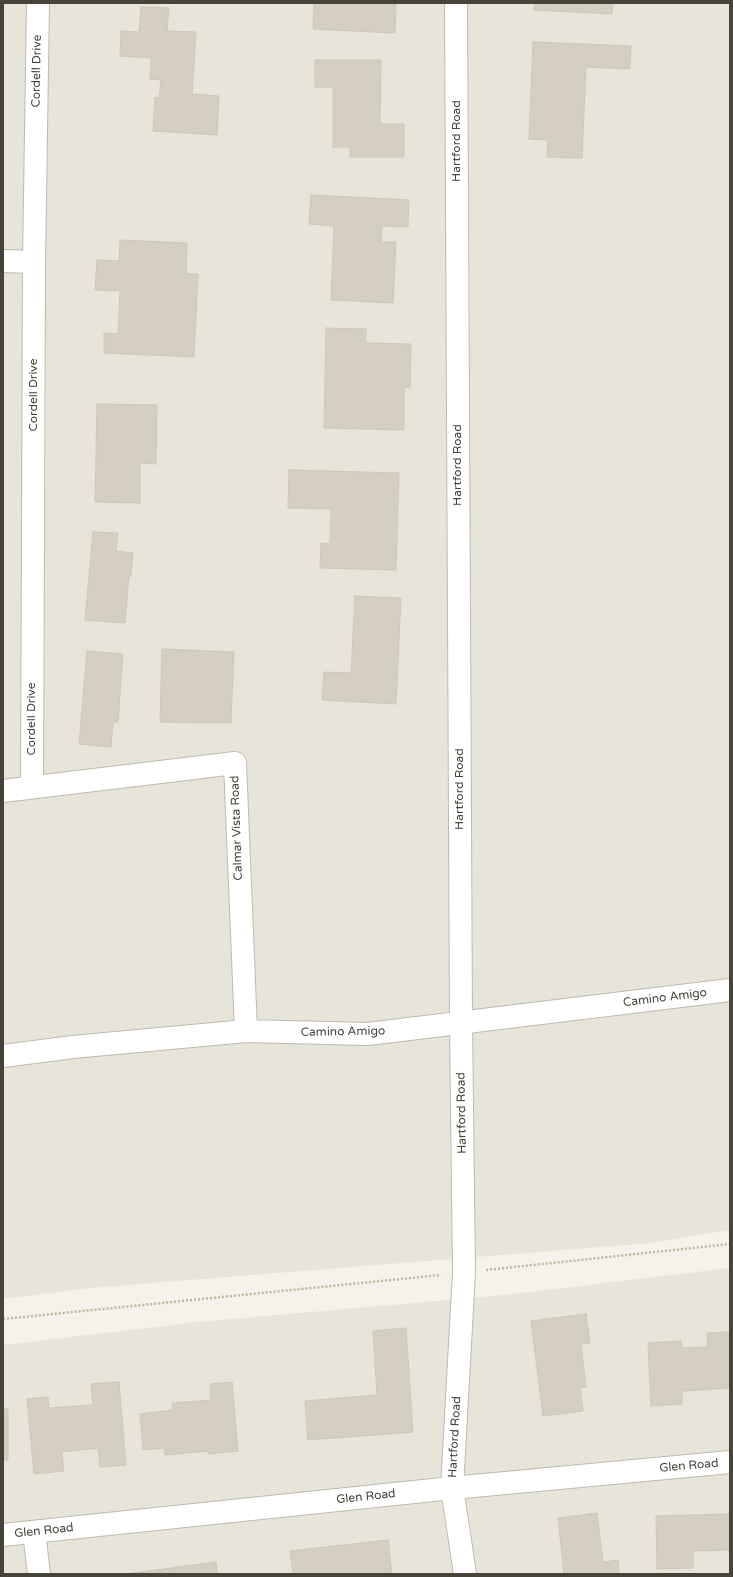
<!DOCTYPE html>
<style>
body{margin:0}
#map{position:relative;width:733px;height:1577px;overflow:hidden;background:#f4f2eb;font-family:"Varela Round",sans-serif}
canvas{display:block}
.frame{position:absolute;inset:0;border:4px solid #474339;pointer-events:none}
</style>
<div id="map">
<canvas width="733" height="1577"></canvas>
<div class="frame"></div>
</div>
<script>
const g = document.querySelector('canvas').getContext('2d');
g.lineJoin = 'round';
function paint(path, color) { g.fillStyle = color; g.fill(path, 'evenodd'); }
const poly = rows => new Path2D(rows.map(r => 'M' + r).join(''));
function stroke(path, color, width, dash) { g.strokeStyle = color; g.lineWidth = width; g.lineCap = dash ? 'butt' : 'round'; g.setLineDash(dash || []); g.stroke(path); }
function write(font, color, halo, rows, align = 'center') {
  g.font = font + ' "Varela Round",sans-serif'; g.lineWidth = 3; g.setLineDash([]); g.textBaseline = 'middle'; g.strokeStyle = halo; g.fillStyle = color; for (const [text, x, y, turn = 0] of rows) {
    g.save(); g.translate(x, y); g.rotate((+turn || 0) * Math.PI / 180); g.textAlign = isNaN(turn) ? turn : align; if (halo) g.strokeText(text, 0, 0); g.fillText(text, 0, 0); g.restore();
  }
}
const residential = poly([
 [3,3,730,3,730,1230,651,1243,90,1288,3,1299],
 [730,1268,730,1574,3,1574,3,1345,197,1322,505,1295]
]);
const building = poly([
 [314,3,396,3,395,33,313,29,314,3],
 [535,3,613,3,612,14,534,10,535,3],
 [141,7,169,8,167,31,196,32,192,94,219,96,217,135,153,131,155,97,159,98,161,80,150,79,151,58,120,56,121,31,139,32,141,7],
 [533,42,631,46,630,69,586,67,582,158,547,157,548,140,529,139,533,42],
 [315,60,381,60,380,124,404,124,404,157,350,157,350,147,333,147,333,87,315,87,315,60],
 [311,195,409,200,408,227,382,226,381,242,396,242,393,303,331,300,334,226,309,224,311,195],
 [120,240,187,243,186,274,198,274,194,357,104,353,104,333,118,334,120,291,95,290,97,260,119,261,120,240],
 [326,328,366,329,366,343,411,344,410,388,404,387,404,430,324,428,326,328],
 [97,404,157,405,156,464,140,463,140,503,95,502,97,404],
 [289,470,399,473,396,570,320,568,321,543,330,544,331,509,288,508,289,470],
 [93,532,118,533,116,551,133,553,131,576,129,576,125,623,85,620,93,532],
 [355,596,401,598,396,704,322,700,324,672,351,673,355,596],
 [162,649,234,652,231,723,160,722,162,649],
 [87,651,123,654,118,722,113,722,111,747,79,744,87,651],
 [586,1314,590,1343,581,1344,586,1387,580,1388,583,1411,543,1416,531,1321,586,1314],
 [406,1328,413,1432,308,1440,305,1401,377,1395,373,1331,406,1328],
 [730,1332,730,1388,682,1391,682,1404,651,1406,648,1343,681,1341,682,1348,708,1347,707,1333,730,1332],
 [119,1382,126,1465,100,1467,98,1448,62,1452,64,1471,34,1474,27,1399,48,1397,49,1408,93,1405,91,1384,119,1382],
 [232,1382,238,1451,208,1454,208,1451,165,1455,164,1448,143,1450,140,1414,173,1410,172,1403,211,1400,210,1384,232,1382],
 [3,1409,8,1409,8,1460,3,1460,3,1409],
 [597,1513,603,1562,618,1560,619,1574,564,1574,558,1518,597,1513],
 [730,1514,730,1550,693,1551,693,1568,657,1569,656,1516,730,1514],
 [388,1540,392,1574,293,1574,290,1551,388,1540],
 [216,1562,217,1574,126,1574,216,1562]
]);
const path = poly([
 [486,1270,730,1244],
 [3,1319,441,1275]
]);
const minor = poly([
 [456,3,461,1023,464,1272,452,1488,465,1574],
 [3,261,34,262],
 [32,787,34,262,38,3],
 [3,791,235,763,246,1031],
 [3,1056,73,1047,246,1031,368,1034,730,990],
 [34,1532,39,1574],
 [3,1535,452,1488,730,1462]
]);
const streetNames = [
 ["Cordell Drive",37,71,-89],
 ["Hartford Road",457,141,-90],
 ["Cordell Drive",34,395,-90],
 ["Hartford Road",458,465,-90],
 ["Cordell Drive",32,719,-90],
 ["Hartford Road",460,789,-90],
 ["Calmar Vista Road",237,828,-92],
 ["Camino Amigo",665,998,-7],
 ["Camino Amigo",343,1032,-1],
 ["Hartford Road",462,1113,-91],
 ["Hartford Road",455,1437,-87],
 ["Glen Road",689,1466,-5],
 ["Glen Road",366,1497,-6],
 ["Glen Road",44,1531,-6]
];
paint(residential, '#e7e4d9');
paint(building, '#d4cfc1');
stroke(building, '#cec8b5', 1);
stroke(minor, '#bebbae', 24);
stroke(path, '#bfb8a0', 2.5, [2, 2]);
stroke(minor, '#fff', 22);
write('12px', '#474339', '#fff', streetNames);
</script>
